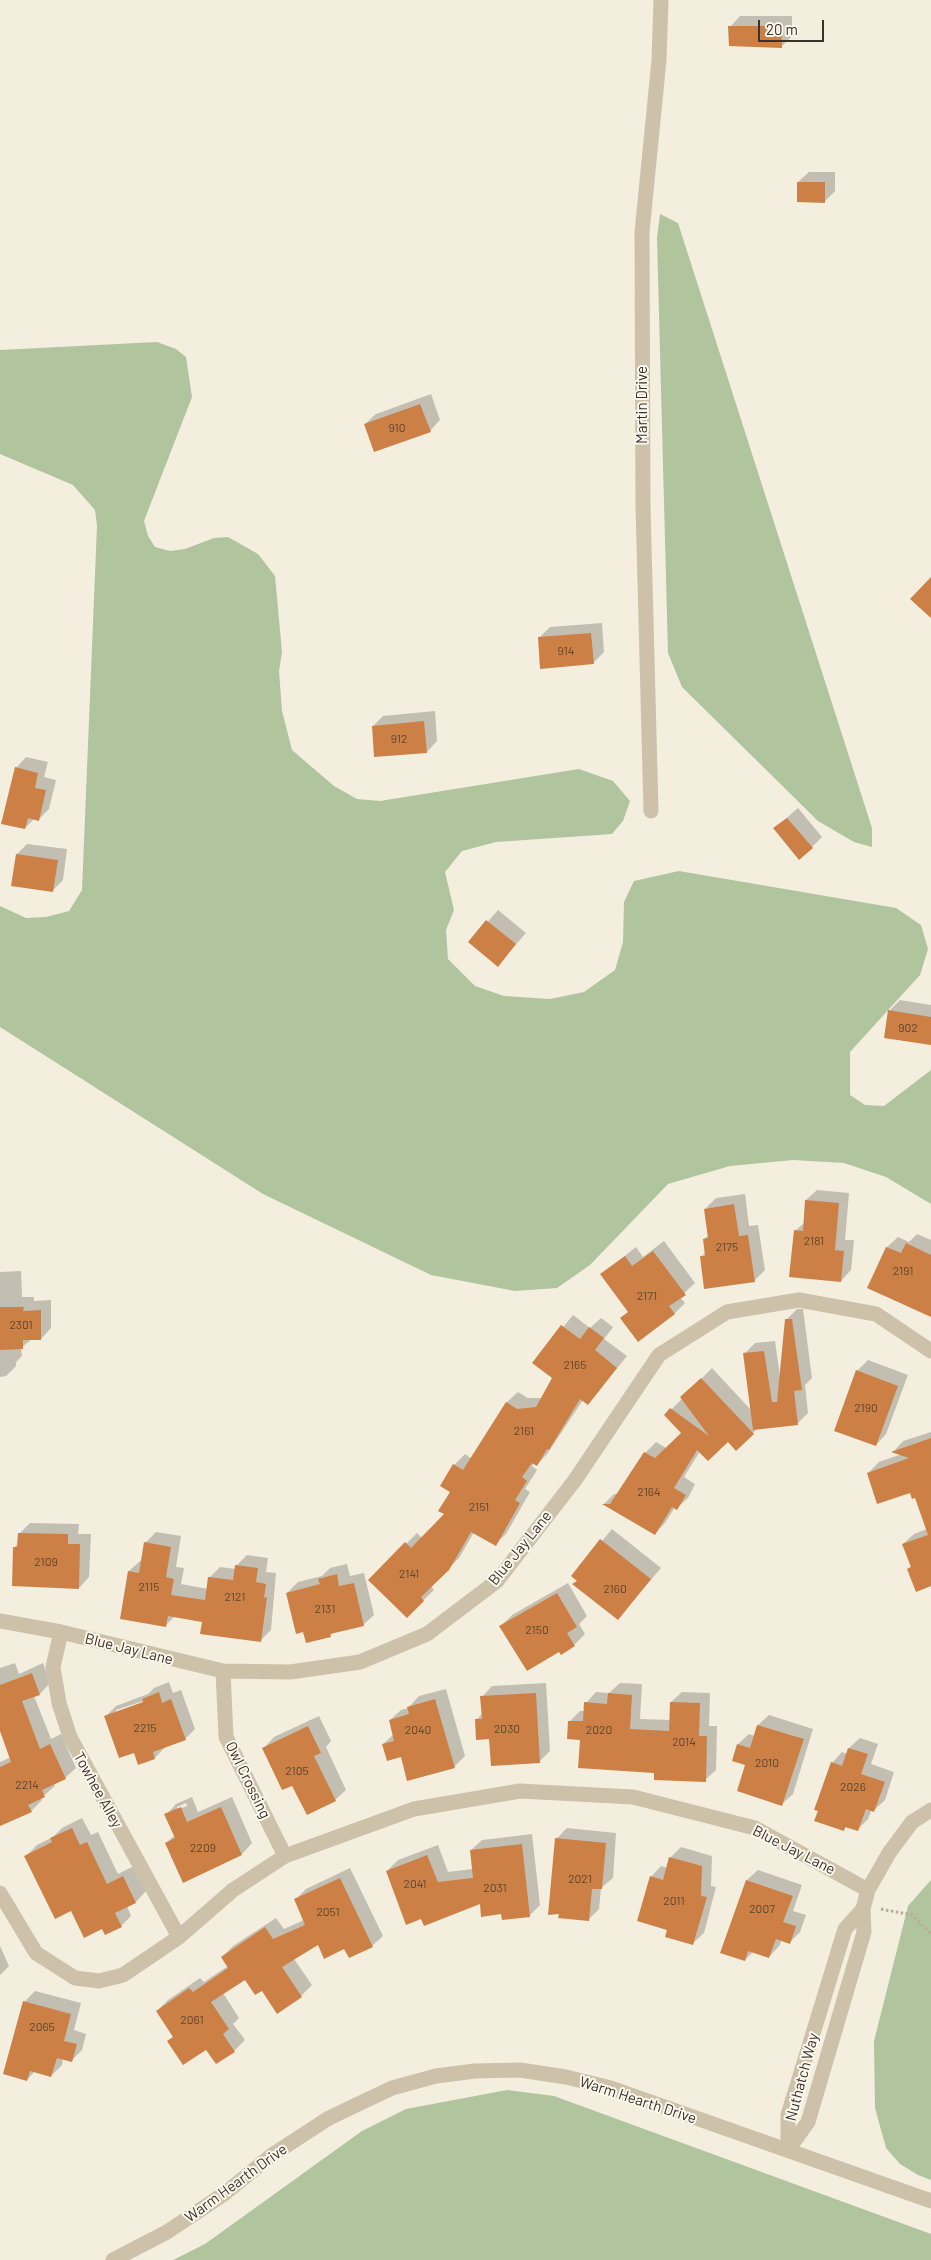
<!DOCTYPE html>
<style>
body{margin:0}
#map{position:relative;width:931px;height:2260px;overflow:hidden;background:#f4eedf;font-family:Barlow,sans-serif}
canvas{display:block}
.scale{position:absolute;left:758px;top:20px;width:66px;height:22px;box-sizing:border-box;border:2px solid #3a322a;border-top:0;padding-left:6px;font-size:15px;line-height:18px;white-space:nowrap;color:#3a322a;-webkit-text-stroke:4px #fbf7ec;paint-order:stroke}
</style>
<div id="map">
<canvas width="931" height="2260"></canvas>
<div class="scale">20 m</div>
</div>
<script>
const g = document.querySelector('canvas').getContext('2d');
g.lineJoin = 'round';
function paint(path, color) { g.fillStyle = color; g.fill(path, 'evenodd'); }
const poly = rows => new Path2D(rows.map(r => 'M' + r).join(''));
function stroke(path, color, width, dash) { g.strokeStyle = color; g.lineWidth = width; g.lineCap = dash ? 'butt' : 'round'; g.setLineDash(dash || []); g.stroke(path); }
function write(font, color, halo, rows, align = 'center') {
  g.font = font + ' Barlow,sans-serif'; g.lineWidth = 4; g.setLineDash([]); g.textBaseline = 'middle'; g.strokeStyle = halo; g.fillStyle = color; for (const [text, x, y, turn = 0] of rows) {
    g.save(); g.translate(x, y); g.rotate((+turn || 0) * Math.PI / 180); g.textAlign = isNaN(turn) ? turn : align; if (halo) g.strokeText(text, 0, 0); g.fillText(text, 0, 0); g.restore();
  }
}
const green = poly([
 [660,214,678,223,872,828,872,847,854,842,818,821,682,687,668,653,657,238],
 [157,342,176,349,186,357,192,397,144,521,148,536,155,547,170,551,185,549,214,538,228,537,258,554,275,576,282,652,279,671,282,711,292,750,334,786,357,799,380,801,579,769,613,781,630,801,623,821,612,834,496,842,462,851,445,872,454,910,446,930,448,959,475,986,504,996,550,999,584,992,615,970,623,942,624,902,634,881,679,871,896,908,921,925,928,949,920,975,850,1052,850,1095,865,1105,884,1106,931,1070,931,1204,886,1177,844,1163,793,1160,730,1166,668,1184,590,1265,557,1288,515,1291,431,1275,263,1194,0,1027,0,906,26,918,46,917,69,911,82,890,97,526,95,510,73,485,0,454,0,350],
 [931,1880,931,2180,918,2175,900,2164,886,2148,875,2108,874,2041,908,1906],
 [507,2090,554,2096,931,2234,931,2260,173,2260,205,2244,362,2131,406,2109]
]);
const shadow = poly([
 [740,16,792,16,792,36,781,47,730,27],
 [809,172,835,172,835,191,825,201,798,182],
 [431,394,440,420,430,431,365,424,376,414],
 [602,623,604,652,593,663,539,638,550,627],
 [435,711,437,741,427,752,373,726,383,716],
 [26,757,48,762,44,777,56,780,49,809,38,820,34,819,25,828,16,768],
 [798,808,822,837,812,847,774,829],
 [27,844,67,849,63,880,52,891,17,854],
 [498,910,526,933,498,965,470,942],
 [900,1000,931,1005,931,1044,889,1011],
 [817,1190,849,1193,845,1240,854,1240,851,1270,841,1281,795,1231,805,1222,806,1200],
 [745,1194,749,1226,758,1225,765,1270,754,1281,701,1257,706,1252,704,1239,709,1235,705,1209,716,1198],
 [917,1234,931,1240,931,1314,869,1287,887,1247,898,1237,909,1242],
 [664,1241,695,1283,680,1297,685,1303,674,1314,602,1274,636,1247,643,1257],
 [21,1271,22,1297,34,1297,34,1301,51,1300,51,1328,41,1339,32,1339,21,1348,22,1356,16,1362,16,1366,6,1376,0,1377,0,1272],
 [797,1309,803,1309,812,1378,805,1385,808,1413,797,1424,758,1428,736,1449,728,1441,700,1451,684,1477,695,1484,688,1498,677,1508,675,1507,665,1523,654,1534,604,1504,614,1494,618,1494,645,1453,656,1442,666,1448,683,1433,666,1415,712,1368,751,1410,744,1354,755,1343,775,1341,780,1376,786,1320],
 [573,1315,590,1328,601,1318,613,1327,604,1339,627,1356,588,1404,583,1400,547,1454,537,1465,534,1463,532,1466,537,1470,525,1489,530,1492,506,1534,495,1544,474,1532,459,1558,431,1586,434,1590,407,1616,370,1580,417,1533,423,1539,446,1514,454,1465,465,1454,472,1459,507,1402,518,1392,528,1398,543,1398,554,1378,534,1363],
 [868,1360,908,1375,886,1434,876,1445,857,1371],
 [931,1432,931,1585,908,1569,911,1566,903,1544,914,1534,927,1529,916,1497,911,1491,868,1473,879,1462,902,1454,894,1451,903,1441],
 [30,1523,79,1524,78,1534,91,1534,89,1577,79,1588,15,1547,19,1543,19,1534],
 [612,1529,661,1568,618,1619,574,1584,578,1580,573,1576],
 [156,1532,181,1536,176,1567,184,1568,181,1584,208,1589,209,1578,220,1567,236,1569,236,1566,247,1555,268,1558,266,1572,276,1573,271,1630,261,1640,203,1620,175,1616,166,1625,129,1571,140,1561,142,1561,145,1543],
 [347,1564,350,1576,364,1573,374,1615,363,1625,334,1632,330,1636,287,1593,298,1582,322,1576,330,1568],
 [568,1583,587,1616,579,1624,585,1634,574,1645,561,1653,501,1626,512,1615],
 [15,1663,19,1674,43,1663,50,1683,40,1694,34,1696,51,1739,61,1734,76,1768,65,1778,54,1784,55,1786,41,1798,42,1800,31,1811,0,1818,0,1762,11,1757,0,1728,0,1668],
 [169,1682,173,1693,181,1690,195,1729,185,1739,166,1746,155,1758,134,1751,105,1717,116,1706,148,1694,154,1688],
 [149,1699,149,1701,116,1713,116,1710],
 [546,1683,550,1751,539,1762,490,1737,476,1720,483,1713,482,1697,492,1686],
 [620,1683,642,1684,640,1719,671,1720,671,1702,682,1692,710,1693,709,1726,717,1726,716,1770,705,1780,655,1772,581,1739,570,1721,580,1711,585,1711,586,1703,596,1692,609,1693],
 [446,1689,465,1756,454,1767,401,1755,383,1744,394,1734,390,1720,401,1710,408,1708,419,1696],
 [769,1715,813,1729,793,1794,782,1804,746,1765,733,1760,738,1744,749,1734,755,1736,758,1725],
 [319,1716,331,1741,326,1747,346,1790,335,1800,293,1784,264,1748,274,1737],
 [860,1738,878,1744,871,1764,894,1772,885,1800,874,1810,872,1809,868,1819,857,1830,847,1826,843,1830,832,1763,842,1752,847,1754,849,1748],
 [192,1797,198,1812,232,1797,252,1843,242,1854,183,1882,166,1843,175,1835,166,1815,176,1804],
 [186,1803,187,1806,177,1810,177,1807],
 [82,1818,91,1835,98,1832,118,1874,134,1866,146,1891,136,1902,127,1906,131,1916,121,1926,103,1928,71,1910,26,1856,37,1845,53,1837,62,1828],
 [567,1828,616,1833,613,1878,601,1888,599,1909,588,1920,556,1839],
 [532,1834,540,1905,529,1916,502,1913,481,1902,421,1918,387,1871,398,1860,438,1845,448,1872,473,1869,471,1850,482,1840],
 [681,1847,712,1856,711,1886,716,1887,704,1933,693,1943,651,1877,661,1866,667,1868,670,1858],
 [350,1868,383,1936,372,1946,345,1948,318,1943,294,1959,312,1985,301,1996,262,1989,246,1979,223,1993,239,2018,233,2024,245,2040,234,2051,206,2048,168,2041,174,2036,157,2011,168,2000,200,1978,204,1982,228,1966,222,1957,233,1946,276,1918,284,1929,304,1920,295,1900,306,1889],
 [758,1870,802,1885,793,1911,806,1915,800,1932,790,1942,782,1940,779,1946,769,1957,753,1952,745,1960,747,1880],
 [0,1946,9,1966,0,1975],
 [35,1991,81,2003,74,2030,86,2034,82,2050,71,2061,63,2058,62,2065,51,2076,35,2071,27,2080,5,2074,25,2001]
]);
const building = poly([
 [728,26,781,26,782,48,729,46],
 [797,182,825,182,825,203,797,202],
 [420,404,431,432,374,452,364,424],
 [931,577,931,618,910,599],
 [591,633,594,664,540,669,538,637],
 [424,721,427,753,374,757,372,726],
 [15,767,38,773,35,788,46,790,39,821,28,818,25,829,1,824],
 [787,818,813,848,799,860,773,828],
 [16,854,58,860,53,892,11,886],
 [486,920,516,944,498,967,468,942],
 [888,1010,931,1017,931,1045,884,1038],
 [805,1200,839,1203,835,1250,844,1251,841,1282,789,1277,794,1230,803,1231],
 [734,1204,739,1236,748,1235,755,1282,704,1289,700,1256,705,1256,703,1239,708,1238,704,1209],
 [906,1243,931,1255,931,1317,867,1288,886,1247,901,1253],
 [653,1251,686,1295,669,1306,675,1314,638,1342,620,1318,628,1312,600,1274,625,1256,632,1266],
 [0,1307,24,1307,23,1311,41,1310,41,1340,23,1340,23,1349,0,1350],
 [785,1319,792,1319,802,1390,794,1391,798,1425,753,1430,743,1353,764,1351,772,1402,777,1402],
 [561,1325,580,1339,589,1327,604,1338,595,1350,617,1368,588,1405,580,1399,549,1450,547,1449,537,1466,532,1463,522,1477,527,1481,515,1500,520,1503,496,1546,471,1532,449,1570,421,1597,424,1601,407,1618,368,1580,405,1542,411,1548,444,1514,438,1511,450,1492,440,1486,453,1464,463,1470,506,1402,517,1409,536,1407,552,1378,532,1363],
 [856,1370,898,1386,876,1446,834,1431],
 [701,1378,754,1434,736,1451,728,1442,708,1461,697,1450,674,1488,686,1495,677,1510,672,1507,655,1535,602,1504,610,1504,644,1452,655,1458,681,1433,664,1415,670,1408,709,1436,680,1397],
 [931,1438,931,1586,916,1592,907,1569,911,1567,902,1544,928,1535,915,1498,912,1499,910,1493,877,1504,867,1473,909,1458,891,1452],
 [18,1533,68,1534,68,1544,80,1544,79,1589,12,1586,13,1547,17,1547],
 [600,1539,651,1579,618,1620,572,1584,577,1581,571,1576],
 [144,1542,171,1547,166,1577,174,1579,171,1595,205,1600,208,1577,233,1580,235,1565,258,1568,256,1582,266,1584,264,1598,267,1597,261,1642,200,1634,202,1622,168,1616,166,1627,120,1619,128,1571,139,1573],
 [337,1574,339,1586,354,1583,364,1626,330,1634,331,1637,306,1643,303,1632,296,1634,286,1593,320,1584,318,1579],
 [557,1593,577,1627,567,1633,575,1646,561,1655,559,1652,527,1671,499,1626],
 [32,1673,40,1695,22,1701,40,1749,50,1744,66,1779,42,1790,45,1797,28,1805,32,1812,0,1826,0,1767,11,1762,0,1731,0,1685],
 [159,1692,162,1703,171,1699,186,1740,153,1752,155,1759,138,1765,134,1753,119,1758,104,1716,143,1702,142,1699],
 [536,1693,540,1763,491,1766,489,1739,476,1740,475,1719,482,1719,480,1696],
 [608,1693,632,1695,630,1729,669,1731,670,1702,700,1703,699,1736,707,1736,706,1782,654,1780,654,1773,578,1768,580,1740,567,1739,568,1721,583,1721,584,1702,607,1704],
 [435,1699,455,1768,407,1781,401,1757,387,1761,382,1744,394,1741,389,1720,409,1714,407,1707],
 [757,1725,804,1739,782,1806,737,1791,745,1765,732,1761,737,1744,750,1748],
 [308,1726,321,1753,314,1756,336,1801,307,1815,292,1786,282,1790,262,1748],
 [848,1748,868,1754,861,1774,885,1782,874,1812,866,1809,858,1831,845,1827,844,1831,814,1821,818,1811,814,1810,831,1762,842,1766],
 [181,1807,187,1822,221,1807,242,1855,183,1883,165,1843,175,1838,164,1814],
 [72,1828,80,1845,87,1842,107,1884,123,1876,136,1903,115,1913,122,1927,105,1935,102,1929,84,1938,71,1911,55,1919,24,1856,52,1842,50,1838],
 [555,1838,606,1843,602,1889,592,1889,589,1921,558,1918,559,1914,548,1915],
 [522,1844,530,1917,502,1920,501,1914,481,1917,480,1904,424,1926,421,1919,406,1925,386,1871,427,1855,438,1882,473,1878,470,1850],
 [669,1857,702,1866,701,1896,707,1897,693,1945,665,1937,667,1930,637,1921,650,1876,663,1880],
 [340,1878,373,1947,349,1958,344,1949,324,1959,318,1945,282,1967,302,1997,277,2014,262,1991,255,1995,245,1980,211,2002,229,2029,223,2034,235,2052,216,2064,206,2050,183,2065,167,2041,173,2037,156,2011,189,1988,193,1992,228,1968,221,1957,265,1927,273,1939,305,1925,294,1899],
 [746,1880,793,1896,783,1922,796,1926,790,1944,776,1939,769,1958,748,1951,745,1961,720,1953],
 [23,2001,71,2014,64,2041,77,2044,72,2062,57,2058,51,2077,30,2071,27,2081,3,2074]
]);
const path = poly([
 [881,1909,912,1915,931,1934]
]);
const minor = poly([
 [651,811,643,506,642,232,659,60,661,0],
 [0,1621,61,1632,223,1671,290,1672,360,1662,427,1634,497,1581,575,1480,659,1355,727,1312,799,1300,876,1314,931,1351],
 [61,1632,53,1667,59,1703,70,1737,179,1937],
 [223,1671,226,1737,285,1856],
 [0,1893,36,1953,75,1978,99,1981,123,1975,179,1937,233,1890,285,1856,414,1809,520,1791,633,1797,755,1828,868,1890],
 [788,2150,808,2122,864,1932,863,1909,868,1890,889,1853,912,1822,931,1810],
 [788,2150,788,2115,845,1929,863,1909],
 [113,2260,167,2232,224,2194,272,2155,329,2118,392,2088,436,2076,475,2071,520,2070,566,2077,611,2088,931,2201]
]);
const numberNames = [
 ["910",397,428],
 ["914",566,651],
 ["912",399,739],
 ["902",908,1028],
 ["2181",814,1241],
 ["2175",727,1247],
 ["2191",903,1271],
 ["2171",647,1296],
 ["2301",21,1325],
 ["2165",575,1365],
 ["2190",866,1408],
 ["2161",524,1431],
 ["2164",649,1492],
 ["2151",479,1507],
 ["2109",46,1562],
 ["2141",409,1574],
 ["2115",149,1587],
 ["2160",615,1589],
 ["2121",235,1597],
 ["2131",325,1609],
 ["2150",537,1630],
 ["2215",145,1728],
 ["2030",507,1729],
 ["2040",418,1730],
 ["2020",599,1730],
 ["2014",684,1742],
 ["2010",767,1763],
 ["2105",297,1771],
 ["2214",27,1785],
 ["2026",853,1787],
 ["2209",203,1848],
 ["2021",580,1879],
 ["2041",415,1884],
 ["2031",495,1888],
 ["2011",674,1901],
 ["2007",762,1909],
 ["2051",328,1912],
 ["2061",192,2020],
 ["2065",42,2027]
];
const streetNames = [
 ["Martin Drive",642,405,-90],
 ["Blue Jay Lane",520,1548,-51],
 ["Blue Jay Lane",129,1649,14],
 ["Owl Crossing",248,1780,64],
 ["Towhee Alley",98,1790,61],
 ["Blue Jay Lane",794,1850,27],
 ["Nuthatch Way",802,2077,-75],
 ["Warm Hearth Drive",638,2100,18],
 ["Warm Hearth Drive",236,2183,-36]
];
paint(green, '#b0c49d');
paint(shadow, '#0003');
paint(building, '#cc8045');
stroke(path, '#b9ab94', 3, [2.5, 2.5]);
stroke(minor, '#cdc1aa', 15);
write('12px', '#5e4631', null, numberNames);
write('15px', '#3a322a', '#fbf7ec', streetNames);
</script>
